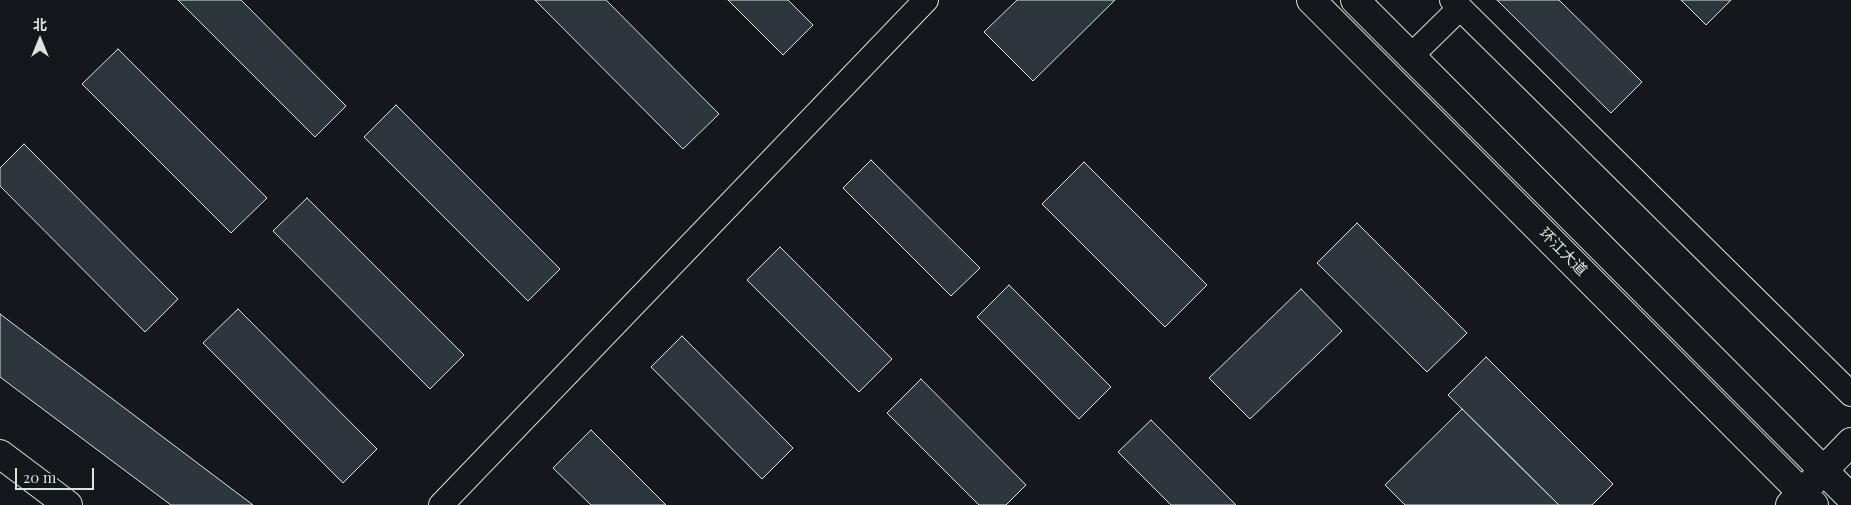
<!DOCTYPE html>
<meta charset="utf-8">
<style>
body{margin:0}
#map{position:relative;width:1851px;height:505px;overflow:hidden;background:#14181c;font-family:"Playfair Display","Noto Sans SC",serif}
canvas{display:block}
.north{position:absolute;left:15px;top:15px;width:50px;height:50px;-webkit-text-stroke:4px #14181c;paint-order:stroke;rotate:0deg;font-size:14px;font-weight:700;line-height:20px;text-align:center;color:#d8e6dc}
.north::after{content:'';display:block;margin:auto;width:18px;height:22px;background:#d8e6dc;clip-path:polygon(50% 0,100% 100%,50% 72%,0 100%)}
.scale{position:absolute;left:15px;top:468px;width:79px;height:22px;box-sizing:border-box;border:2px solid #d8e6dc;border-top:0;padding-left:6px;font-size:15px;line-height:18px;white-space:nowrap;color:#d8e6dc;-webkit-text-stroke:4px #14181c;paint-order:stroke}
</style>
<div id="map">
<canvas width="1851" height="505"></canvas>
<div class="north">北</div>
<div class="scale">20 m</div>
</div>
<script>
const g = document.querySelector('canvas').getContext('2d');
g.lineJoin = 'round';
function paint(path, color) { g.fillStyle = color; g.fill(path, 'evenodd'); }
const poly = rows => new Path2D(rows.map(r => 'M' + r).join(''));
function stroke(path, color, width, dash) { g.strokeStyle = color; g.lineWidth = width; g.lineCap = dash ? 'butt' : 'round'; g.setLineDash(dash || []); g.stroke(path); }
function write(font, color, halo, rows, align = 'center') {
  g.font = font + ' "Playfair Display","Noto Sans SC",serif'; g.lineWidth = 4; g.setLineDash([]); g.textBaseline = 'middle'; g.strokeStyle = halo; g.fillStyle = color; for (const [text, x, y, turn = 0] of rows) {
    g.save(); g.translate(x, y); g.rotate((+turn || 0) * Math.PI / 180); g.textAlign = isNaN(turn) ? turn : align; if (halo) g.strokeText(text, 0, 0); g.fillText(text, 0, 0); g.restore();
  }
}
const building = poly([
 [178,0,241,0,346,106,315,137,178,0],
 [535,0,606,0,719,114,683,149,535,0],
 [728,0,788,0,813,25,783,55,728,0],
 [1017,0,1115,0,1033,81,984,32,1017,0],
 [1497,0,1559,0,1642,82,1611,113,1497,0],
 [1681,0,1731,0,1706,25,1681,0],
 [118,49,267,198,231,233,82,84,118,49],
 [396,105,560,269,528,301,364,137,396,105],
 [24,144,178,299,145,332,0,186,0,168,24,144],
 [871,160,980,268,951,296,843,188,871,160],
 [1084,162,1207,285,1165,327,1042,204,1084,162],
 [307,198,464,355,430,389,273,231,307,198],
 [1357,223,1467,333,1427,372,1317,263,1357,223],
 [780,247,892,359,859,392,747,280,780,247],
 [1009,285,1111,387,1079,419,977,317,1009,285],
 [1301,289,1342,331,1250,419,1209,378,1301,289],
 [238,309,377,449,343,483,203,343,238,309],
 [0,314,253,505,171,505,0,377,0,314],
 [682,336,793,448,762,479,651,367,682,336],
 [1486,357,1613,484,1592,505,1559,505,1448,395,1486,357],
 [921,379,1026,485,1006,505,979,505,887,413,921,379],
 [1462,409,1559,505,1405,505,1385,485,1462,409],
 [1151,420,1236,505,1171,505,1118,452,1151,420],
 [591,430,666,505,591,505,553,468,591,430]
]);
const minor = poly([
 [1452,0,1851,394],
 [1411,56,1460,8],
 [441,505,926,0]
]);
const secondary = poly([
 [0,454,68,505],
 [1790,505,1851,442]
]);
const trunk = poly([
 [1311,0,1814,505],
 [1355,0,1851,498]
]);
const streetNames = [
 ["环江大道",1563,252,45]
];
paint(building, '#2c363c');
stroke(building, '#d8e6dc', 1);
stroke(minor, '#d8e6dc', 26);
stroke(secondary, '#d8e6dc', 30);
stroke(trunk, '#d8e6dc', 30);
stroke(minor, '#14181c', 24);
stroke(secondary, '#14181c', 28);
stroke(trunk, '#14181c', 28);
write('15px', '#d8e6dc', '#14181c', streetNames);
</script>
